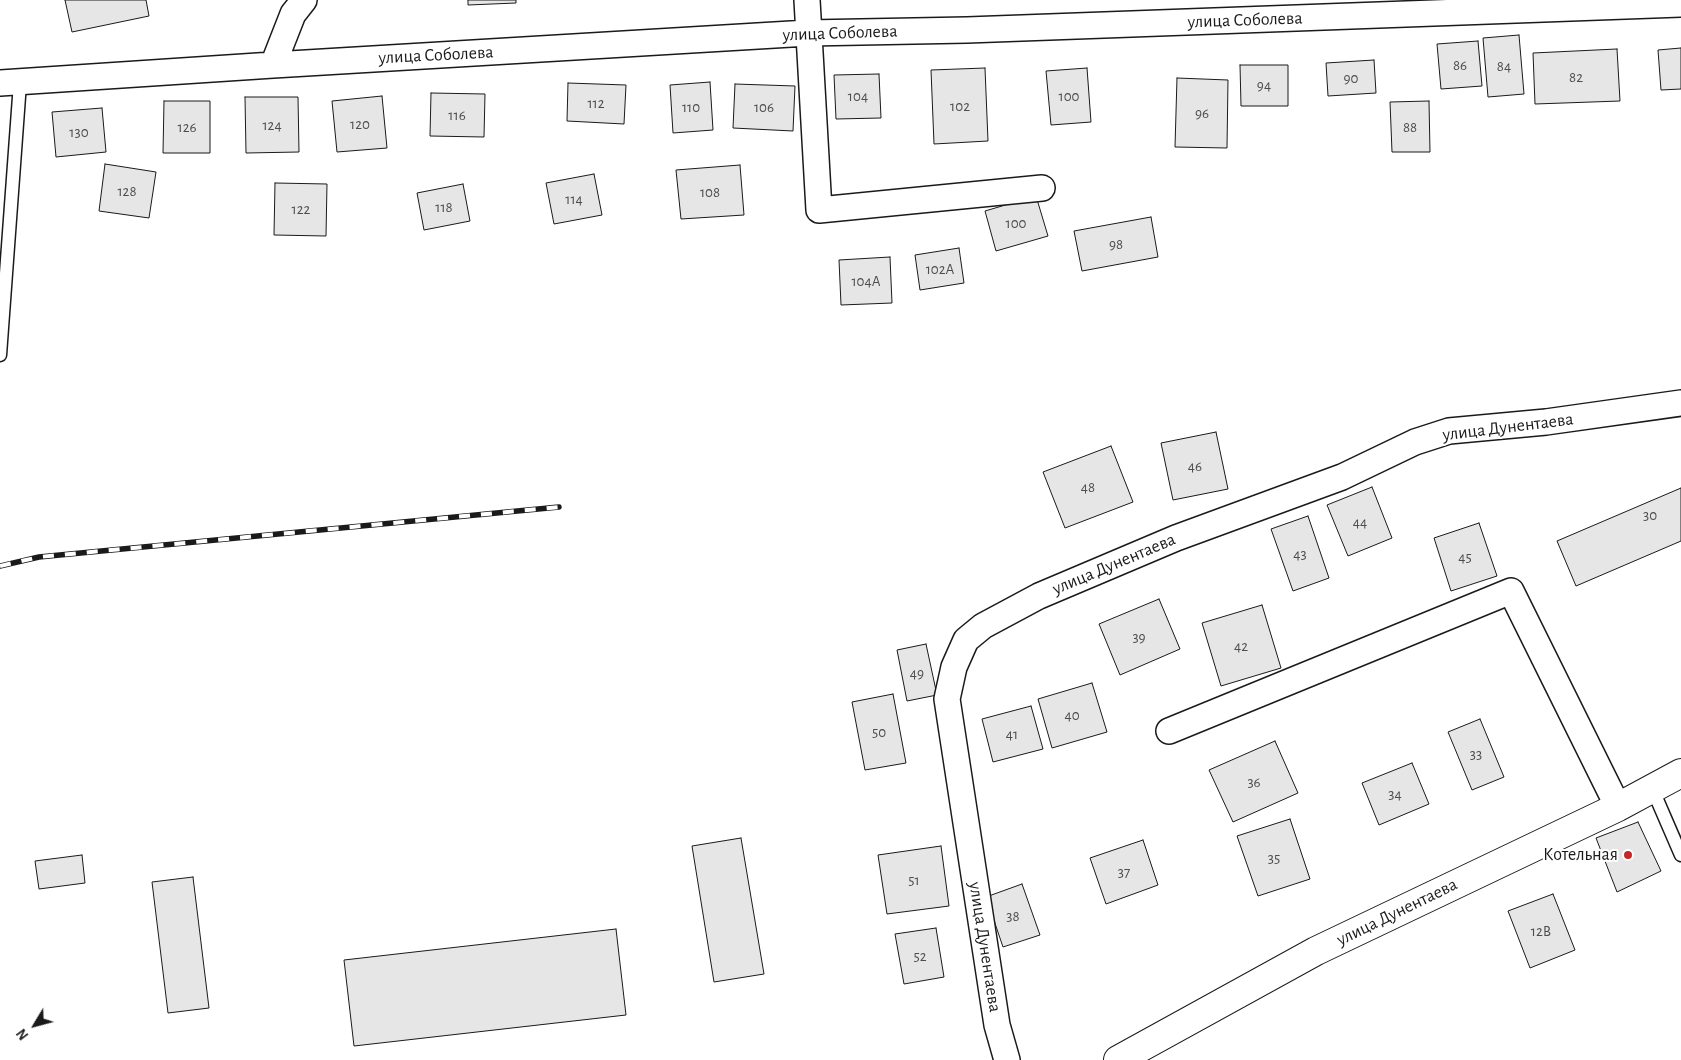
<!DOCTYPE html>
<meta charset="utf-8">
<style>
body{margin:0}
#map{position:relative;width:1681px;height:1060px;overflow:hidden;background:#fff;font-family:"Alegreya Sans",sans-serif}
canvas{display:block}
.north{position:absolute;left:10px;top:1000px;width:50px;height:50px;-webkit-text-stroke:4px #fff;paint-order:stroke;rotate:233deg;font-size:14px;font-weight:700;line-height:20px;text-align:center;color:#1a1a1a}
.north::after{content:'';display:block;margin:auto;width:18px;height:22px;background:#1a1a1a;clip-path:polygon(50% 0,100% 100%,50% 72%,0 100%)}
</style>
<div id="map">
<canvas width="1681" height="1060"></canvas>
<div class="north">N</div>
</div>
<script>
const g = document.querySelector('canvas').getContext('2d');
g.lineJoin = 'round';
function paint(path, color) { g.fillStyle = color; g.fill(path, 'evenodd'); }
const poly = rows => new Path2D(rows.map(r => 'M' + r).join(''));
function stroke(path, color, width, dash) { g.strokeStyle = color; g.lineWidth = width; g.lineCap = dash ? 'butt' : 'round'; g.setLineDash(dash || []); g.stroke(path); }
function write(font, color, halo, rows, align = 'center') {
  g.font = font + ' "Alegreya Sans",sans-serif'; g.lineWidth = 4; g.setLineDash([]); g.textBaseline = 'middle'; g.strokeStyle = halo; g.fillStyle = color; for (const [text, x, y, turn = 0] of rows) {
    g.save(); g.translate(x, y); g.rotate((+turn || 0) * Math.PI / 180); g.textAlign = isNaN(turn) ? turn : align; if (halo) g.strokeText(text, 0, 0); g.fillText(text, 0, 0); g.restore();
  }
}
const building = poly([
 [65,0,146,0,149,16,72,32,65,0],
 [468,0,516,0,516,3,468,5,468,0],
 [1519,35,1524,94,1488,97,1483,38,1519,35],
 [1478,41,1482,86,1441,89,1437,44,1478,41],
 [1681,48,1681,89,1661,90,1658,50,1681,48],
 [1617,49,1620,101,1535,104,1533,53,1617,49],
 [1374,60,1376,93,1328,96,1326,63,1374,60],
 [1240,65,1288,65,1288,106,1241,106,1240,65],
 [985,68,988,141,934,144,931,70,985,68],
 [1087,68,1091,122,1051,125,1046,71,1087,68],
 [879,74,881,118,836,119,834,75,879,74],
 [1177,78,1228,80,1227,148,1175,147,1177,78],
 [710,82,713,130,673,133,670,85,710,82],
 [568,83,626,85,624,124,567,121,568,83],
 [735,84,795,86,793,131,733,128,735,84],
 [431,93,485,94,484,137,430,136,431,93],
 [382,96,387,148,337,152,332,101,382,96],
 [245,97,298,97,299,152,246,153,245,97],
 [164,101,210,101,210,153,163,153,164,101],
 [1429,101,1430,152,1392,152,1390,102,1429,101],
 [102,108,106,152,56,157,52,112,102,108],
 [105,164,156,172,149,218,99,211,105,164],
 [740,165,744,215,681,219,676,170,740,165],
 [594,174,602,215,554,224,546,183,594,174],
 [275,183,327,184,326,236,274,235,275,183],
 [463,184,470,221,424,230,417,193,463,184],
 [1036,196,1048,236,996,251,985,211,1036,196],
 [1151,217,1158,257,1082,271,1074,231,1151,217],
 [959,248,964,283,920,290,915,255,959,248],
 [890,257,892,303,841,305,839,260,890,257],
 [1216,432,1228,489,1173,500,1161,443,1216,432],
 [1111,446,1133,502,1065,528,1043,472,1111,446],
 [1372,487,1392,538,1348,556,1327,505,1372,487],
 [1681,488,1681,541,1576,586,1557,541,1681,488],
 [1308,516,1329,578,1293,591,1271,529,1308,516],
 [1479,523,1497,576,1451,591,1434,538,1479,523],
 [1159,599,1180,649,1120,675,1099,624,1159,599],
 [1262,605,1281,668,1221,686,1202,623,1262,605],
 [926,644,937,695,907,701,897,650,926,644],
 [1092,683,1107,732,1052,748,1038,699,1092,683],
 [893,694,906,763,865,770,852,702,893,694],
 [1031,706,1043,749,993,762,982,719,1031,706],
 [1480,719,1504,777,1472,790,1448,732,1480,719],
 [1275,741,1298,793,1233,822,1209,770,1275,741],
 [1412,763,1429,804,1379,825,1362,783,1412,763],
 [1290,819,1310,879,1258,896,1237,836,1290,819],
 [1638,822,1661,871,1617,892,1596,838,1638,822],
 [741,838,764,974,714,982,692,846,741,838],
 [1143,840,1158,885,1106,904,1090,858,1143,840],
 [941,846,949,906,887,914,878,855,941,846],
 [82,855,85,883,39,889,35,861,82,855],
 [193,877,209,1008,168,1013,152,882,193,877],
 [1022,884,1040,935,1003,947,986,897,1022,884],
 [1553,894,1575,950,1530,968,1508,911,1553,894],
 [936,928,944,977,904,984,895,934,936,928],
 [616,929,626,1015,354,1046,344,960,616,929]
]);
const lane = poly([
 [0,355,20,83],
 [1652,788,1681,855]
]);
const street = poly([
 [807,0,819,210,1042,188],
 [273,65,293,14,304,0],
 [0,83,273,65,808,33,967,30,1681,4],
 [1169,731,1511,591,1618,807],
 [1007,1060,997,1025,947,699,954,667,966,640,983,626,1039,596,1176,538,1342,477,1415,442,1449,431,1546,422,1681,403]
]);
const secondary = poly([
 [1118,1060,1316,951,1618,807,1681,773]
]);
const rail = poly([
 [0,566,39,557,559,507]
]);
const markers = [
 [1628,855,5,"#c62828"]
];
const numberNames = [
 ["86",1460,65],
 ["84",1504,66],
 ["82",1576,77],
 ["90",1351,78],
 ["94",1264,85],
 ["104",858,96],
 ["100",1069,96],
 ["112",596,103],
 ["102",960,106],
 ["110",691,107],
 ["106",764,107],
 ["96",1202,113],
 ["116",457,115],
 ["120",360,124],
 ["124",272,125],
 ["126",187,127],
 ["88",1410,127],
 ["130",79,132],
 ["128",127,191],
 ["108",710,192],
 ["114",574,199],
 ["118",444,207],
 ["122",301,209],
 ["100",1016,223],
 ["98",1116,244],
 ["102А",940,269],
 ["104А",866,281],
 ["46",1195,466],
 ["48",1088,487],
 ["30",1650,515],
 ["44",1360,522],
 ["43",1300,554],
 ["45",1465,557],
 ["39",1139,637],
 ["42",1241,646],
 ["49",917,673],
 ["40",1072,715],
 ["50",879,732],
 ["41",1012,734],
 ["33",1476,754],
 ["36",1254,782],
 ["34",1395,794],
 ["35",1274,858],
 ["37",1124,872],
 ["51",914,880],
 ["38",1013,916],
 ["12В",1541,931],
 ["52",920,956]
];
const streetNames = [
 ["улица Соболева",1245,20,-2],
 ["улица Соболева",840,33,-2],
 ["улица Соболева",436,55,-3],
 ["улица Дунентаева",1508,427,-7],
 ["улица Дунентаева",1114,564,-23],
 ["улица Дунентаева",1397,912,-26],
 ["улица Дунентаева",985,947,81]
];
const poiNames = [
 ["Котельная",1618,855]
];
paint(building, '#e6e6e6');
stroke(building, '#1a1a1a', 1);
stroke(lane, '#1a1a1a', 15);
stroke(street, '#1a1a1a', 28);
stroke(secondary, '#1a1a1a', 30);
stroke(lane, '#fff', 12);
stroke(street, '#fff', 25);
stroke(secondary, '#fff', 28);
stroke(rail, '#1a1a1a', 5.5);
stroke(rail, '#fff', 4, [11]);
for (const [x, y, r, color] of markers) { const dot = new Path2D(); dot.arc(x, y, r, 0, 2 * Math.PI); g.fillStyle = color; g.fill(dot); stroke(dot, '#fff', 2); }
write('15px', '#4d4d4d', null, numberNames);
write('18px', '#1a1a1a', '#fff', streetNames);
write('18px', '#1a1a1a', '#fff', poiNames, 'right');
</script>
